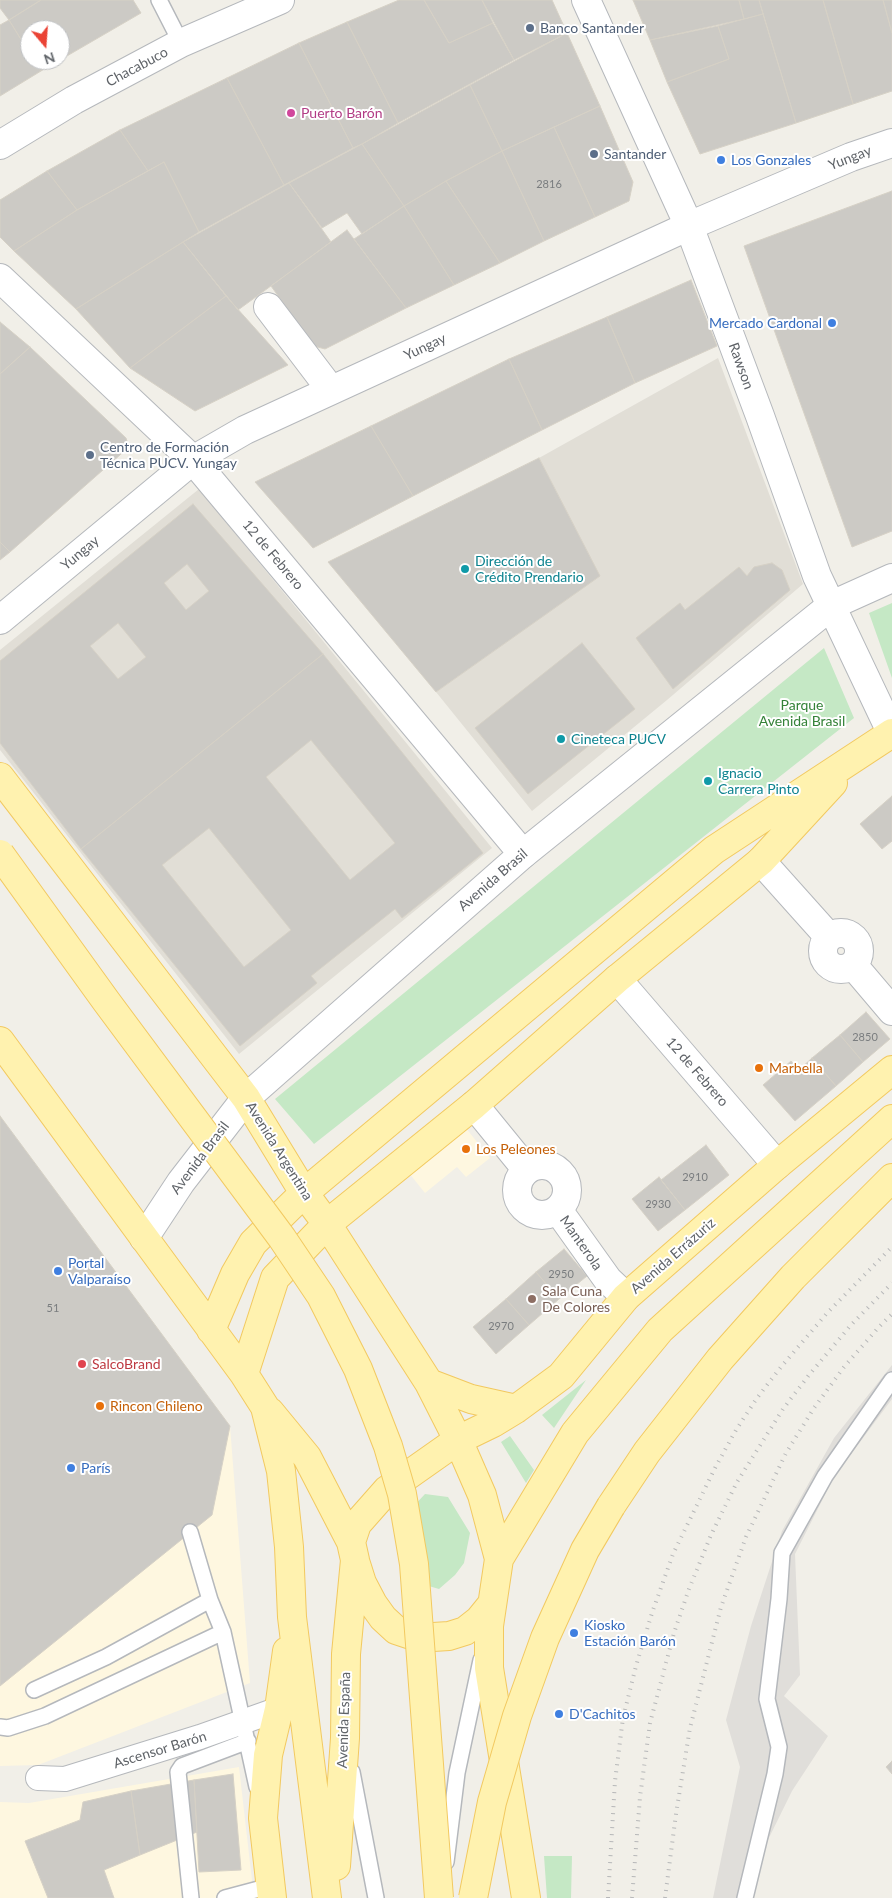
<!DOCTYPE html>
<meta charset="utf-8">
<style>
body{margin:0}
#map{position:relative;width:892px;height:1898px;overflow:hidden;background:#f1efe8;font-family:Lato,sans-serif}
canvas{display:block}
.north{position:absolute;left:20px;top:20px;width:50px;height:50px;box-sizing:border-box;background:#fff;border:1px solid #bfc1c3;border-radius:50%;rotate:162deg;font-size:14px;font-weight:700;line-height:20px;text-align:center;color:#5f6368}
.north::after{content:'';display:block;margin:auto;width:18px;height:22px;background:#ea4335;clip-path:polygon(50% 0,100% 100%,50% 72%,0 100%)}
</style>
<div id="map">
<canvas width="892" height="1898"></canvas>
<div class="north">N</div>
</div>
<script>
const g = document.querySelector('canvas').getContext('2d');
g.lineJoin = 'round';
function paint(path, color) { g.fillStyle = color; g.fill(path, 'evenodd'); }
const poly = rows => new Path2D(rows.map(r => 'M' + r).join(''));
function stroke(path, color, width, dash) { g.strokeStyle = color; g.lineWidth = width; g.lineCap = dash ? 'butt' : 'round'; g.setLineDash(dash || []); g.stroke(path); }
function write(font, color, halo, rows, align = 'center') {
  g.font = font + ' Lato,sans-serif'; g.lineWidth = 4; g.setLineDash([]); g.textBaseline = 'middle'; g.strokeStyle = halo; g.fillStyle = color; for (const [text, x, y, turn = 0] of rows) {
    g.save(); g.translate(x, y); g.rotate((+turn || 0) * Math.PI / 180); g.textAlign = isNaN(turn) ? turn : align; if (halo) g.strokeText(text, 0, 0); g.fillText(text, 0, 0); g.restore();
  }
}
const commercial = poly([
 [0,1116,230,1426,250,1683,38,1765,0,1766],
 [465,1127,490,1158,466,1177,457,1167,425,1193,409,1173],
 [239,1767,254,1898,0,1898,0,1802,29,1803]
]);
const industrial = poly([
 [892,1365,892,1399,834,1477,795,1554,800,1675,784,1696,828,1736,792,1791,763,1850,747,1898,713,1898,740,1767,726,1720,751,1626,782,1531,834,1438]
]);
const education = poly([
 [718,358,803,584,667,700,532,811,436,692,599,576,539,458],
 [199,489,492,848,239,1054,0,750,0,650]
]);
const green = poly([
 [892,603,892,678,869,613],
 [824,648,854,718,314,1144,275,1099],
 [586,1380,554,1428,542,1415],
 [510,1436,534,1470,526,1483,501,1442],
 [425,1494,448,1497,470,1533,464,1563,455,1575,439,1589,422,1584,398,1556,395,1526],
 [544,1856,572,1856,571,1898,547,1898]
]);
const building = poly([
 [0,0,41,0,9,20,0,8,0,0],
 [41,0,133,0,141,13,60,60,60,30,30,30,30,54,9,20,41,0],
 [399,0,424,0,449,43,493,23,514,60,398,123,347,22,399,0],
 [424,0,482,0,493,23,449,43,424,0],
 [482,0,552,0,567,33,514,60,482,0],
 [633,0,739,0,744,19,650,40,633,0],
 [739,0,759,0,763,14,744,19,739,0],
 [759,0,823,0,853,104,796,123,759,0],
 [823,0,883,0,892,33,892,91,853,104,823,0],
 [883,0,892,0,892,33,883,0],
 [763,14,796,123,700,154,667,82,729,59,718,26,763,14],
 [9,20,30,54,30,60,34,60,41,71,0,96,0,25,9,20],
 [347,22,398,123,362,144,353,148,299,43,347,22],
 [718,26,729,59,667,82,650,40,718,26],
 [567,33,600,106,502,151,470,85,567,33],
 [299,43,353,148,284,185,227,78,299,43],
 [34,60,59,60,41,71,34,60],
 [227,78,284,185,199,232,164,162,148,171,120,130,227,78],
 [470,85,502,151,446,181,404,206,362,144,470,85],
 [600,106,633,182,629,201,595,217,554,127,600,106],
 [554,127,595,217,544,241,502,151,554,127],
 [120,130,148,171,77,210,47,171,120,130],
 [362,144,404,206,362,234,347,213,322,228,289,183,362,144],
 [502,151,544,241,500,263,446,181,502,151],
 [164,162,199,232,76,309,14,251,77,210,164,162],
 [47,171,77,210,14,251,0,237,0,200,47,171],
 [446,181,500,263,454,285,404,206,446,181],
 [289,183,331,242,238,310,183,242,289,183],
 [892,191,892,531,852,547,744,246,892,191],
 [404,206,454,285,406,308,354,239,404,206],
 [347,230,406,308,325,349,314,346,271,286,347,230],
 [183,242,226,296,130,368,76,309,183,242],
 [691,280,717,346,635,383,607,317,691,280],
 [226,296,288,365,195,411,130,368,226,296],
 [607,317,635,383,542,430,509,359,607,317],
 [0,322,30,347,0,374,0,322],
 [30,347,126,438,129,447,10,552,0,542,0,374,30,347],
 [509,359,542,430,413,496,371,426,509,359],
 [371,426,413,496,313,548,255,482,371,426],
 [539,458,600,576,436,692,328,562,539,458],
 [193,504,323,654,81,849,0,743,0,661,193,504],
 [187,564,209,591,186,610,164,583,187,564],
 [118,623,146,657,118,679,90,646,118,623],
 [0,542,10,552,0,560,0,542],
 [772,563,782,570,790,590,673,689,636,638,680,603,685,610,739,567,747,576,754,567,772,563],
 [582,643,635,709,528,794,475,728,582,643],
 [323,654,483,853,402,918,395,909,311,976,317,983,240,1046,81,849,323,654],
 [311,740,395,843,350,880,266,777,311,740],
 [209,828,291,930,244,967,162,865,209,828],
 [892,796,892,841,882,849,860,824,892,796],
 [866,1012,890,1039,863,1062,840,1035,866,1012],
 [840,1035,863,1062,836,1086,812,1058,840,1035],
 [812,1058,836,1086,795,1121,763,1085,791,1061,799,1070,812,1058],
 [0,1116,230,1426,212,1515,0,1686,0,1116],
 [706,1145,729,1175,685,1210,661,1180,706,1145],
 [659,1177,685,1210,658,1231,632,1199,659,1177],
 [564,1249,587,1276,559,1299,536,1272,564,1249],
 [536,1272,559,1299,529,1325,506,1299,536,1272],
 [506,1299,529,1325,496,1354,473,1327,506,1299],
 [892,1761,892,1774,886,1767,892,1761],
 [233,1774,241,1870,199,1872,194,1780,233,1774],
 [194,1780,197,1832,140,1855,131,1791,194,1780],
 [131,1791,140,1855,104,1870,114,1898,48,1898,25,1841,80,1820,83,1802,131,1791]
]);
const service = poly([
 [159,0,181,43],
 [190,1532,210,1600,223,1632,257,1787],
 [34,1690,106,1657,210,1600],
 [0,1727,8,1728,45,1716,223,1632],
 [352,1772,376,1898],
 [446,1862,457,1773,481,1660],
 [191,1898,178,1772,182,1766,248,1741],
 [225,1898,270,1886],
 [745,1898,775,1774,779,1747,767,1699,779,1599,782,1553,825,1476,892,1380]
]);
const pedestrian = poly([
 [38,1778,65,1779,200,1737,279,1709]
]);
const minor = poly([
 [586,0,689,226,760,416,817,576,892,734],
 [0,278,193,460,523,854],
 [268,307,331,390],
 [761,861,829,937],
 '823 951a18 18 0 1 1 36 0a18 18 0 1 1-36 0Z',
 [853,965,892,1011],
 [617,979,777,1165],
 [474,1105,527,1170],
 '517 1190a25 25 0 1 1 50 0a25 25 0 1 1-50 0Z',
 [558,1210,608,1280,626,1297],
 [144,1238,181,1182,246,1098]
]);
const tertiary = poly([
 [0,145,74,100,181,43,280,0],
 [0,620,193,460,245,430,689,226,851,157,892,143],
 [246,1098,523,854,832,605,892,578]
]);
const primary = poly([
 [0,777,246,1098,304,1193,327,1224,429,1383,458,1440,482,1495,499,1559],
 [0,1041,244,1374,265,1407,281,1471,289,1547,292,1617,327,1898],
 [211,1330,235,1274,253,1243,304,1193,714,850,892,733],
 [244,1374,275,1278,327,1224,474,1105,617,979,761,861,833,783],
 [429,1383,471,1399,516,1409],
 [270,1412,307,1457,351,1542,355,1560,346,1654,345,1738,336,1866],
 [611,1506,647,1452,720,1359,793,1277,892,1178],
 [351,1542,357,1524,387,1490,458,1440,493,1423,516,1409,561,1376,626,1297,777,1165,892,1070],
 [356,1564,362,1583,373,1604,383,1618,396,1630,414,1636,433,1637,449,1636,465,1631,479,1620,492,1604],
 [272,1898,263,1818,268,1755,279,1709,287,1651],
 [526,1898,489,1668,489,1626,499,1559,575,1433,660,1330,892,1119]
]);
const rail = poly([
 [608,1898,615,1781,623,1718,636,1666,652,1613,673,1554,715,1468,736,1430,757,1398,781,1367,828,1312,892,1247],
 [632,1898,640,1797,650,1723,674,1633,689,1589,711,1535,737,1482,783,1409,809,1375,851,1325,892,1283],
 [665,1898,676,1814,690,1728,721,1607,746,1537,786,1453,814,1408,844,1367,878,1328,892,1314]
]);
const primaryBridge = poly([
 [0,854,106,1001,282,1238,321,1296,358,1369,388,1446,402,1494,414,1564,439,1898],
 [473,1898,492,1802,517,1716,545,1638,585,1550,611,1506]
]);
const markers = [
 [530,28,5,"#5c6f8a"],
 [291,113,5,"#d1479c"],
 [594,154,5,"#5c6f8a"],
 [721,160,5,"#3f7fe0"],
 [832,323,5,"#3f7fe0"],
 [90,455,5,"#5c6f8a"],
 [465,569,5,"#0f9aa8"],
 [561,739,5,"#0f9aa8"],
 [708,781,5,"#0f9aa8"],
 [759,1068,5,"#e8710a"],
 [466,1149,5,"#e8710a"],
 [58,1271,5,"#3f7fe0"],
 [532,1299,5,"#8d6e63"],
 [82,1364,5,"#e0444e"],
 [100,1406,5,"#e8710a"],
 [71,1468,5,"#3f7fe0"],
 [574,1633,5,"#3f7fe0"],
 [559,1714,5,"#3f7fe0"]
];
const numberNames = [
 ["2816",549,184],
 ["2850",865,1037],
 ["2910",695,1177],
 ["2930",658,1204],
 ["2950",561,1274],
 ["51",53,1308],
 ["2970",501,1326]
];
const serviceNames = [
 ["Banco Santander",540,28],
 ["Santander",604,154],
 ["Centro de Formación",100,447],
 ["Técnica PUCV. Yungay",100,463]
];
const streetNames = [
 ["Chacabuco",137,67,-28],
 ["Yungay",850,158,-21],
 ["Yungay",425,347,-25],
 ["Rawson",741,366,70],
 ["Yungay",80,553,-40],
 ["12 de Febrero",273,555,50],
 ["Avenida Brasil",493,880,-41],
 ["12 de Febrero",697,1072,49],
 ["Avenida Argentina",279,1151,58],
 ["Avenida Brasil",200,1158,-53],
 ["Manterola",581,1243,55],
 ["Avenida Errázuriz",673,1256,-41],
 ["Avenida España",344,1720,-88],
 ["Ascensor Barón",160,1750,-17]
];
const hotelNames = [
 ["Puerto Barón",301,113]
];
const shopNames = [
 ["Los Gonzales",731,160],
 ["Mercado Cardonal",822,323,"right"],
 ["Portal",68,1263],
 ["Valparaíso",68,1279],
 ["París",81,1468],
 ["Kiosko",584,1625],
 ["Estación Barón",584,1641],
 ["D'Cachitos",569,1714]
];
const cultureNames = [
 ["Dirección de",475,561],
 ["Crédito Prendario",475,577],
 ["Cineteca PUCV",571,739],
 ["Ignacio",718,773],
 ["Carrera Pinto",718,789]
];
const parkNames = [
 ["Parque",802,705],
 ["Avenida Brasil",802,721]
];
const foodNames = [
 ["Marbella",769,1068],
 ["Los Peleones",476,1149],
 ["Rincon Chileno",110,1406]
];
const educationNames = [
 ["Sala Cuna",542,1291],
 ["De Colores",542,1307]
];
const healthNames = [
 ["SalcoBrand",92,1364]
];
paint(commercial, '#fef7e0');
paint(industrial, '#e0deda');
paint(education, '#e1ded6');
paint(green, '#c5e8c5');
paint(building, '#cccac5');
stroke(building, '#d6d1c6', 1);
stroke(service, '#b5b8bc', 18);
stroke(pedestrian, '#b5b8bc', 26);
stroke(minor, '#b5b8bc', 30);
stroke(tertiary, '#b5b8bc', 30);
stroke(primary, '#f2c960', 30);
stroke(service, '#fff', 15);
stroke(pedestrian, '#fff', 24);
stroke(minor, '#fff', 28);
stroke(tertiary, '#fff', 28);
stroke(primary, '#fff2af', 28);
stroke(rail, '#b6b7b8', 4, [1, 6]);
stroke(primaryBridge, '#f2c960', 30, []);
stroke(primaryBridge, '#fff2af', 28);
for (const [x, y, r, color] of markers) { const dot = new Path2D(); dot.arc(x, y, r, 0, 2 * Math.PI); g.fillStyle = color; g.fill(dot); stroke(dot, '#fff', 2); }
write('11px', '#7a7d7f', null, numberNames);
write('14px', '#4e5e75', '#fff', serviceNames, 'left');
write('14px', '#5f6368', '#fff', streetNames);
write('14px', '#b23c85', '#fff', hotelNames, 'left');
write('14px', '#366cbe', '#fff', shopNames, 'left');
write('14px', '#0d838f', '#fff', cultureNames, 'left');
write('14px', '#348238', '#fff', parkNames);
write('14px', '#c56008', '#fff', foodNames, 'left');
write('14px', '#785e54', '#fff', educationNames, 'left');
write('14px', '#be3a42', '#fff', healthNames, 'left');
</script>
